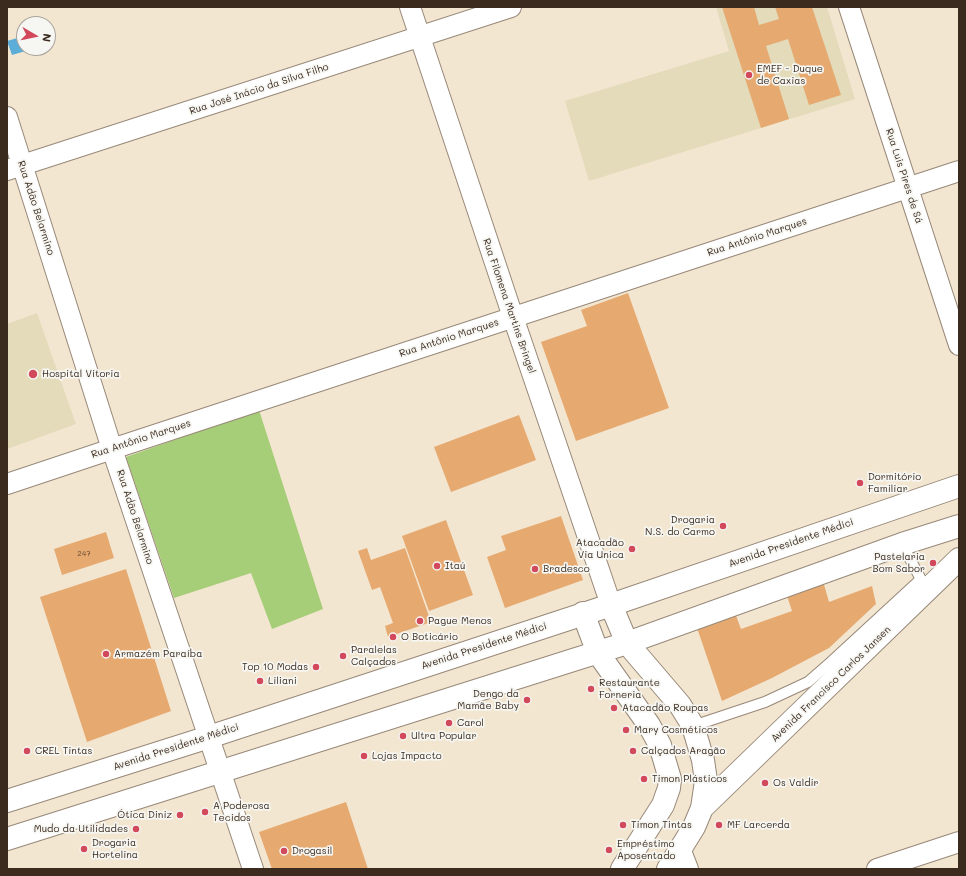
<!DOCTYPE html>
<meta charset="utf-8">
<style>
body{margin:0}
#map{position:relative;width:966px;height:876px;overflow:hidden;background:#f3e6d1;font-family:Mali,sans-serif}
canvas{display:block}
.frame{position:absolute;inset:0;border:8px solid #3b2a1e;pointer-events:none}
.north{position:absolute;left:16px;top:16px;width:40px;height:40px;box-sizing:border-box;background:#f6f6f2;border:1px solid #aba49d;border-radius:50%;rotate:99deg;font-size:11px;font-weight:700;line-height:16px;text-align:center;color:#3b2a1e}
.north::after{content:'';display:block;margin:auto;width:14px;height:18px;background:#d1495b;clip-path:polygon(50% 0,100% 100%,50% 72%,0 100%)}
</style>
<div id="map">
<canvas width="966" height="876"></canvas>
<div class="frame"></div>
<div class="north">N</div>
</div>
<script>
const g = document.querySelector('canvas').getContext('2d');
g.lineJoin = 'round';
function paint(path, color) { g.fillStyle = color; g.fill(path, 'evenodd'); }
const poly = rows => new Path2D(rows.map(r => 'M' + r).join(''));
function stroke(path, color, width, dash) { g.strokeStyle = color; g.lineWidth = width; g.lineCap = dash ? 'butt' : 'round'; g.setLineDash(dash || []); g.stroke(path); }
function write(font, color, halo, rows, align = 'center') {
  g.font = font + ' Mali,sans-serif'; g.lineWidth = 3.5; g.setLineDash([]); g.textBaseline = 'middle'; g.strokeStyle = halo; g.fillStyle = color; for (const [text, x, y, turn = 0] of rows) {
    g.save(); g.translate(x, y); g.rotate((+turn || 0) * Math.PI / 180); g.textAlign = isNaN(turn) ? turn : align; if (halo) g.strokeText(text, 0, 0); g.fillText(text, 0, 0); g.restore();
  }
}
const built = poly([
 [716,7,827,7,855,99,589,181,565,101,729,51],
 [37,313,76,424,7,449,7,324]
]);
const green = poly([
 [259,410,323,609,272,629,251,573,174,598,126,457]
]);
const water = poly([
 [24,36,24,48,36,48,12,55,7,41]
]);
const building = poly([
 [722,7,754,7,759,25,779,19,775,7,812,7,841,95,809,105,788,39,766,46,789,119,761,128],
 [628,293,669,408,576,441,541,342,587,326,581,310],
 [519,415,536,460,451,492,434,447],
 [561,516,583,580,505,608,487,557,506,550,501,536],
 [446,520,473,595,429,611,402,536],
 [106,532,114,558,62,575,54,549],
 [367,548,371,560,405,548,431,622,388,637,385,626,393,623,380,587,372,590,358,551],
 [126,569,171,711,87,742,40,597],
 [821,574,829,602,872,586,876,604,829,648,772,678,722,701,694,619,732,605,741,629,792,611,784,587],
 [346,802,368,869,272,869,259,832]
]);
const service = poly([
 [902,544,924,585],
 [693,726,765,702,808,682,831,662,920,580]
]);
const minor = poly([
 [410,7,513,317,611,605],
 [849,7,959,345],
 [7,117,112,449,253,869],
 [7,170,511,7],
 [7,484,112,449,959,171],
 [681,851,688,869],
 [877,869,959,842]
]);
const primary = poly([
 [611,605,627,643,680,705,693,726,703,760,706,781,702,808],
 [583,613,598,653,649,725,660,745,670,779,669,788,663,805,622,869],
 [7,801,209,737,611,605,959,486],
 [7,839,627,643,902,544,959,526],
 [668,869,694,827,702,808,959,559]
]);
const markers = [
 [749,75,4,"#d1495b"],
 [33,374,5,"#d1495b"],
 [860,483,4,"#d1495b"],
 [723,526,4,"#d1495b"],
 [632,549,4,"#d1495b"],
 [933,563,4,"#d1495b"],
 [437,566,4,"#d1495b"],
 [535,569,4,"#d1495b"],
 [420,621,4,"#d1495b"],
 [393,637,4,"#d1495b"],
 [106,654,4,"#d1495b"],
 [343,656,4,"#d1495b"],
 [316,667,4,"#d1495b"],
 [260,681,4,"#d1495b"],
 [591,689,4,"#d1495b"],
 [527,700,4,"#d1495b"],
 [614,708,4,"#d1495b"],
 [449,723,4,"#d1495b"],
 [626,730,4,"#d1495b"],
 [403,736,4,"#d1495b"],
 [27,751,4,"#d1495b"],
 [633,751,4,"#d1495b"],
 [364,756,4,"#d1495b"],
 [644,779,4,"#d1495b"],
 [765,783,4,"#d1495b"],
 [205,812,4,"#d1495b"],
 [180,815,4,"#d1495b"],
 [623,825,4,"#d1495b"],
 [719,825,4,"#d1495b"],
 [136,829,4,"#d1495b"],
 [84,849,4,"#d1495b"],
 [609,850,4,"#d1495b"],
 [284,851,4,"#d1495b"]
];
const numberNames = [
 ["247",84,554]
];
const poiNames = [
 ["EMEF - Duque",757,69],
 ["de Caxias",757,81],
 ["Hospital Vitoria",42,374],
 ["Dormitório",868,477],
 ["Familiar",868,489],
 ["Drogaria",715,520,"right"],
 ["N.S. do Carmo",715,532,"right"],
 ["Atacadão",624,543,"right"],
 ["Via Unica",624,555,"right"],
 ["Pastelaria",925,557,"right"],
 ["Bom Sabor",925,569,"right"],
 ["Itaú",445,566],
 ["Bradesco",543,569],
 ["Pague Menos",428,621],
 ["O Boticário",401,637],
 ["Paralelas",351,650],
 ["Calçados",351,662],
 ["Armazém Paraíba",114,654],
 ["Top 10 Modas",308,667,"right"],
 ["Liliani",268,681],
 ["Restaurante",599,683],
 ["Forneria",599,695],
 ["Dengo da",519,694,"right"],
 ["Mamãe Baby",519,706,"right"],
 ["Atacadão Roupas",622,708],
 ["Carol",457,723],
 ["Mary Cosméticos",634,730],
 ["Ultra Popular",411,736],
 ["CREL Tintas",35,751],
 ["Calçados Aragão",641,751],
 ["Lojas Impacto",372,756],
 ["Timon Plásticos",652,779],
 ["Os Valdir",773,783],
 ["A Poderosa",213,806],
 ["Tecidos",213,818],
 ["Ótica Diniz",172,815,"right"],
 ["Timon Tintas",631,825],
 ["MF Larcerda",727,825],
 ["Mudo da Utilidades",128,829,"right"],
 ["Drogaria",92,843],
 ["Hortelina",92,855],
 ["Empréstimo",617,844],
 ["Aposentado",617,856],
 ["Drogasil",292,851]
];
const streetNames = [
 ["Rua José Inácio da Silva Filho",259,89,-18],
 ["Rua Luis Pires de Sá",904,176,72],
 ["Rua Adão Belarmino",36,208,72],
 ["Rua Antônio Marques",757,237,-18],
 ["Rua Filomena Martins Bringel",509,306,71],
 ["Rua Antônio Marques",449,338,-18],
 ["Rua Antônio Marques",141,439,-18],
 ["Rua Adão Belarmino",135,517,72],
 ["Avenida Presidente Médici",791,543,-19],
 ["Avenida Presidente Médici",484,646,-18],
 ["Avenida Francisco Carlos Jansen",831,684,-44],
 ["Avenida Presidente Médici",176,747,-18]
];
paint(built, '#e3dbba');
paint(green, '#a6cd78');
paint(water, '#5cadd7');
paint(building, '#e6a970');
stroke(service, '#978878', 12);
stroke(minor, '#978878', 22);
stroke(primary, '#978878', 24);
stroke(service, '#fff', 10);
stroke(minor, '#fff', 20);
stroke(primary, '#fff', 22);
for (const [x, y, r, color] of markers) { const dot = new Path2D(); dot.arc(x, y, r, 0, 2 * Math.PI); g.fillStyle = color; g.fill(dot); stroke(dot, '#f6f6f2', 1.5); }
write('8px', '#664a32', null, numberNames);
write('10px', '#3b2a1e', '#f6f6f2', poiNames, 'left');
write('10px', '#3b2a1e', '#f6f6f2', streetNames);
</script>
